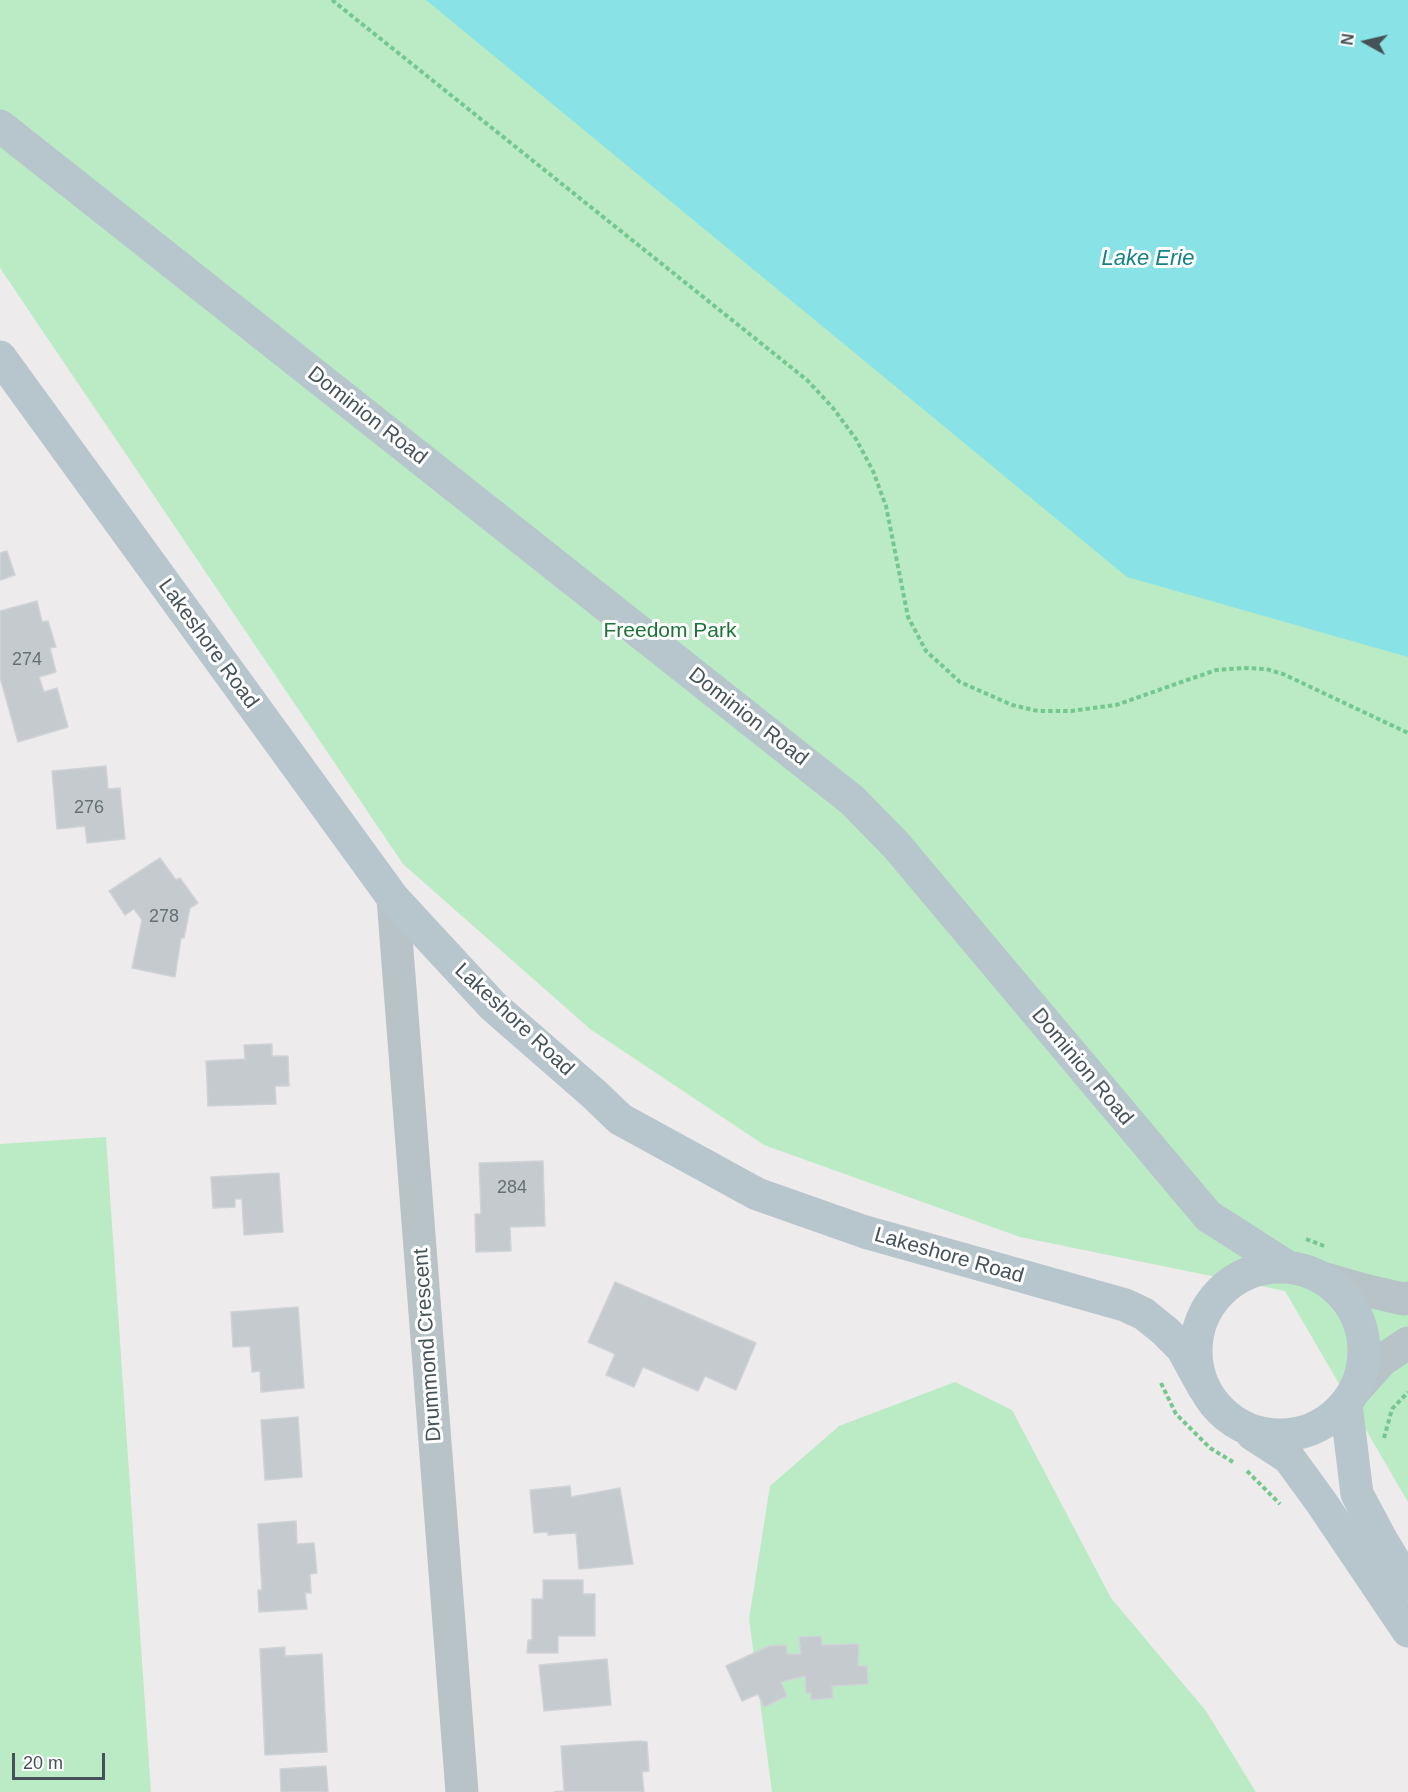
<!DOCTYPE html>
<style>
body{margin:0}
#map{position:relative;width:1408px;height:1792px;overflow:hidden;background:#eeebec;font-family:Arial,sans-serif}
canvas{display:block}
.north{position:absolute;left:1336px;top:12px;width:60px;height:60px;-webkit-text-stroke:4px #fff;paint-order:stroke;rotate:278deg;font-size:16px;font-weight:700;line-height:24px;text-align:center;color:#455257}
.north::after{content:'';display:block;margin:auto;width:21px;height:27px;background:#455257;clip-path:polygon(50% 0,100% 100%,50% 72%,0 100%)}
.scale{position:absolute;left:12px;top:1753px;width:93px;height:27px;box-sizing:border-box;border:3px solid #455257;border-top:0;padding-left:8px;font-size:18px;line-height:21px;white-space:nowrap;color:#455257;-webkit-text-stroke:4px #fff;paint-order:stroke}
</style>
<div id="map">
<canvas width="1408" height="1792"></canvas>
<div class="north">N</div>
<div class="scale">20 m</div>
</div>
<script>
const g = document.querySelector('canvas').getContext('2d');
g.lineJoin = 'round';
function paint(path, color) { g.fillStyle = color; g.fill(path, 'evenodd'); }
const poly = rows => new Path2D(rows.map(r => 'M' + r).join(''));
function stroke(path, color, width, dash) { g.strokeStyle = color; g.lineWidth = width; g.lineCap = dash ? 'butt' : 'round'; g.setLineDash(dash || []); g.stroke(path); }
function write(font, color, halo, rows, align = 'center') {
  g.font = font + ' Arial,sans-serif'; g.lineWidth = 6; g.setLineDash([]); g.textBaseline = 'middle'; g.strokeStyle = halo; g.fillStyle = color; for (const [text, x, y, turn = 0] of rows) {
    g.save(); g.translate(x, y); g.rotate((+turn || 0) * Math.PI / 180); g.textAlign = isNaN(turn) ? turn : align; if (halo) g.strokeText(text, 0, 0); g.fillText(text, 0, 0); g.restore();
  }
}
const green = poly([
 [0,0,542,0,1408,621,1408,1502,1285,1291,1020,1237,764,1145,590,1029,403,864,0,268],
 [106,1137,151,1792,0,1792,0,1144],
 [955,1382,1012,1410,1111,1598,1206,1711,1256,1792,772,1792,749,1619,770,1486,839,1426]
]);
const water = poly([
 [426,0,1408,0,1408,657,1127,577]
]);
const building = poly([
 [7,551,15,575,0,580,0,553,7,551],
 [37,601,42,622,48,621,56,647,50,648,56,672,39,677,44,692,57,688,68,727,18,742,0,677,0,611,37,601],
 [106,766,108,789,120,788,125,839,87,843,85,826,57,829,52,771,106,766],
 [160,858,176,880,180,878,198,903,190,908,184,938,181,938,175,977,132,968,142,920,134,909,125,915,109,891,160,858],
 [272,1044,272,1056,288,1056,289,1086,275,1086,276,1104,208,1106,206,1061,245,1059,244,1045,272,1044],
 [543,1161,545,1226,510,1227,511,1251,476,1252,475,1214,481,1214,479,1163,543,1161],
 [279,1173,283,1232,244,1235,242,1199,235,1199,235,1207,213,1208,211,1177,279,1173],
 [615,1282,756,1343,736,1390,705,1376,698,1391,643,1367,634,1387,606,1375,615,1354,588,1342,615,1282],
 [298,1307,304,1388,261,1392,260,1371,252,1372,250,1346,233,1347,231,1312,298,1307],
 [298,1417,302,1477,265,1480,261,1420,298,1417],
 [570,1486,571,1497,620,1488,633,1564,579,1569,576,1533,548,1535,548,1532,534,1533,530,1490,570,1486],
 [296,1521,297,1544,314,1543,317,1573,310,1574,311,1593,305,1593,307,1609,259,1612,258,1590,262,1590,258,1524,296,1521],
 [543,1580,583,1580,583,1594,595,1594,595,1636,558,1636,558,1653,527,1653,528,1640,532,1640,532,1599,543,1599,543,1580],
 [821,1636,822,1645,859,1644,858,1666,867,1666,868,1684,832,1686,833,1698,811,1700,811,1693,806,1693,805,1676,781,1682,787,1696,764,1707,758,1694,742,1701,726,1666,769,1646,786,1645,787,1654,801,1654,799,1637,821,1636],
 [285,1647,285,1656,322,1654,327,1752,265,1755,260,1649,285,1647],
 [607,1659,611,1705,544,1711,539,1665,607,1659],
 [640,1741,647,1742,649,1771,642,1772,644,1792,554,1792,564,1791,561,1746,640,1741],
 [326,1766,328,1792,281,1792,280,1769,326,1766]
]);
const path = poly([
 [332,0,807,380,833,408,856,439,873,471,886,506,908,617,926,651,960,682,1012,705,1038,711,1071,711,1116,705,1216,670,1244,668,1266,669,1283,674,1408,733],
 [1306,1239,1324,1246],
 [1161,1383,1176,1414,1210,1448,1233,1462],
 [1384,1438,1392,1409,1408,1392],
 [1247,1471,1280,1504]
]);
const street = poly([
 [393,898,462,1792],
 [1326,1279,1364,1290,1403,1299,1408,1298],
 [1355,1390,1382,1360,1408,1343]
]);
const secondary = poly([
 [0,126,852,800,896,845,1208,1216,1286,1266],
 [0,357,393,898,493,1006,594,1094,620,1119,757,1194,865,1232,1125,1305,1144,1314,1165,1331,1182,1348,1204,1388],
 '1196 1351a84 84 0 1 1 168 0a84 84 0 1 1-168 0Z',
 [1346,1404,1357,1494,1381,1539,1408,1584],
 [1252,1434,1289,1458,1321,1502,1408,1631]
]);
const numberNames = [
 ["274",27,660],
 ["276",89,808],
 ["278",164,917],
 ["284",512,1188]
];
const streetNames = [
 ["Dominion Road",367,416,38],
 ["Lakeshore Road",208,644,54],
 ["Dominion Road",748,717,38],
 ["Lakeshore Road",514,1020,43],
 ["Dominion Road",1082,1067,50],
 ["Lakeshore Road",949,1256,16],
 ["Drummond Crescent",428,1345,-94]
];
const parkNames = [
 ["Freedom Park",670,631]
];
const waterNames = [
 ["Lake Erie",1148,259]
];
paint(green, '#baebc5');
paint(water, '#89e3e6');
paint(building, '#c5cace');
stroke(building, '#cfd3d7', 1.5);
stroke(path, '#75c790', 4, [4.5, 3]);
stroke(street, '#b7c3c7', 33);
stroke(secondary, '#b7c5cc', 33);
write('18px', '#657075', null, numberNames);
write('21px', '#455257', '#fff', streetNames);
write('21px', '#1b7337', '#fff', parkNames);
write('italic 22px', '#138387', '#fff', waterNames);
</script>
